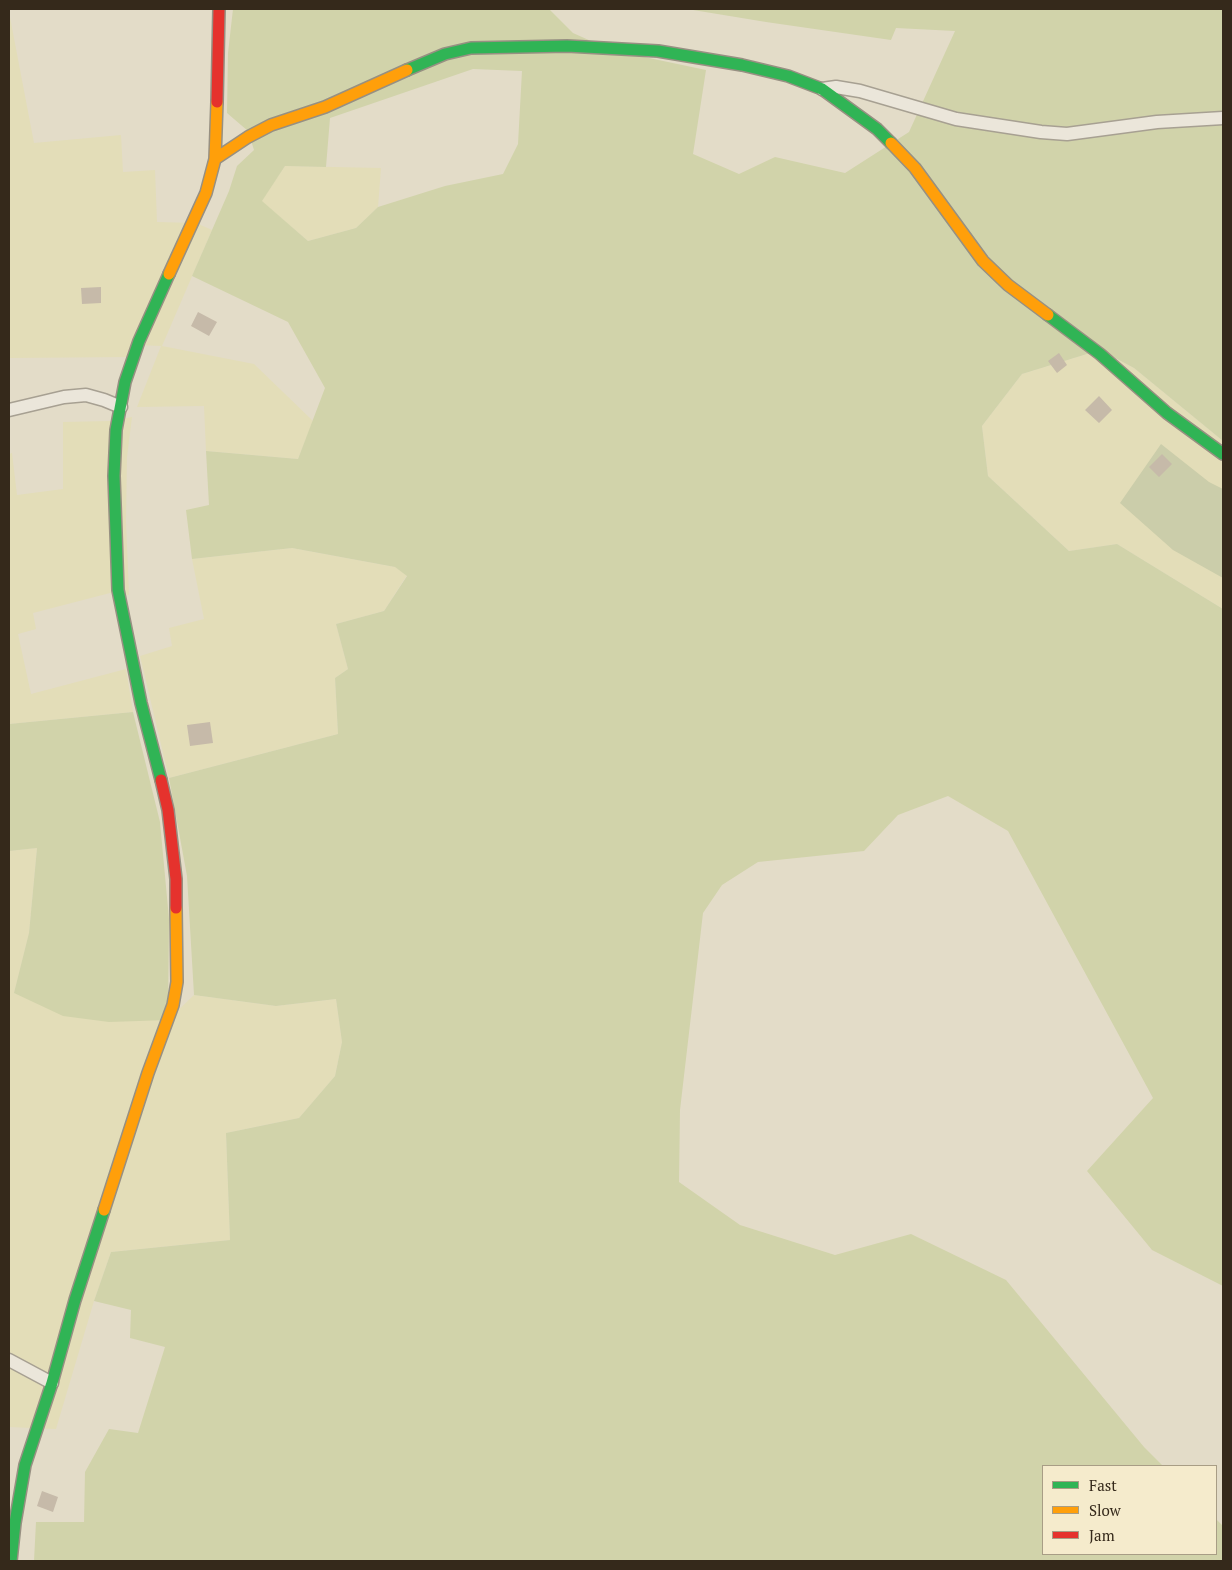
<!DOCTYPE html>
<style>
body{margin:0}
#map{position:relative;width:1232px;height:1570px;overflow:hidden;background:#e3dcc8;font-family:"PT Serif",serif}
canvas{display:block}
.frame{position:absolute;inset:0;border:10px solid #35291b;pointer-events:none}
.legend{position:absolute;left:1042px;top:1465px;width:175px;height:90px;box-sizing:border-box;background:#f5ebcc;border:1px solid #a89d85;margin:0;padding:6px 9px;list-style:none;font-size:15px;color:#35291b}
.legend li{display:flex;align-items:center;gap:10px;height:25px}
.legend b{width:25px;border:1px solid #a89d85}
</style>
<div id="map">
<canvas width="1232" height="1570"></canvas>
<div class="frame"></div>
<ul class="legend">
<li><b style="height:6px;background:#30b455"></b>Fast</li>
<li><b style="height:6px;background:#ff9f0a"></b>Slow</li>
<li><b style="height:6px;background:#e5322d"></b>Jam</li>
</ul>
</div>
<script>
const g = document.querySelector('canvas').getContext('2d');
g.lineJoin = 'round';
function paint(path, color) { g.fillStyle = color; g.fill(path, 'evenodd'); }
const poly = rows => new Path2D(rows.map(r => 'M' + r).join(''));
function stroke(path, color, width, dash) { g.strokeStyle = color; g.lineWidth = width; g.lineCap = dash ? 'butt' : 'round'; g.setLineDash(dash || []); g.stroke(path); }
const farmland = poly([
 [9,12,34,143,121,135,123,172,155,170,157,222,196,223,212,230,162,346,254,364,313,421,298,459,206,451,204,406,137,407,161,346,137,345,131,357,9,358],
 [285,166,381,168,378,207,356,228,308,241,261,201],
 [1100,350,1134,368,1223,441,1223,609,1117,544,1069,551,988,476,982,426,1022,374],
 [132,417,127,457,126,522,129,595,110,593,33,613,36,629,18,634,31,694,126,669,133,712,9,724,9,454,12,453,17,495,63,489,63,422,109,421],
 [292,548,395,567,407,575,384,611,336,624,348,669,335,678,338,734,169,778,140,656,172,646,169,628,204,619,192,559],
 [37,848,29,933,14,993,168,1020,194,995,276,1006,336,999,342,1042,335,1076,299,1118,226,1133,230,1240,111,1252,94,1301,56,1429,9,1427,9,851]
]);
const green = poly([
 [233,9,549,9,573,33,611,50,706,70,693,154,739,174,775,157,845,173,909,132,955,31,896,28,891,40,766,22,687,9,1223,9,1223,441,1134,368,1100,350,1022,374,982,426,988,476,1069,551,1117,544,1223,609,1223,1286,1152,1250,1087,1171,1153,1098,1008,831,948,796,898,815,864,851,758,862,722,885,703,913,680,1110,679,1182,740,1225,835,1255,911,1234,1006,1280,1144,1447,1163,1466,1043,1466,1043,1554,1216,1554,1216,1519,1223,1526,1223,1561,34,1561,36,1522,84,1522,85,1472,109,1429,138,1433,165,1347,130,1338,131,1310,94,1301,111,1252,230,1240,226,1133,299,1118,335,1076,342,1042,336,999,276,1006,194,995,187,876,169,778,338,734,335,678,348,669,336,624,384,611,407,576,395,567,292,548,192,559,186,510,209,505,206,451,298,459,325,388,288,322,192,276,229,191,237,166,254,150,248,131,227,113,228,53],
 [473,69,522,71,518,144,503,174,445,186,378,207,356,228,308,241,262,201,285,166,326,167,330,118],
 [133,712,160,822,169,919,168,1020,109,1022,63,1016,14,993,29,933,37,848,9,851,9,724]
]);
const cemetery = poly([
 [1161,444,1209,482,1223,489,1223,578,1173,550,1120,503]
]);
const building = poly([
 [101,287,101,303,82,304,81,288],
 [198,312,217,322,209,336,191,326],
 [1059,353,1067,365,1057,373,1048,361],
 [1099,396,1112,410,1099,423,1085,410],
 [1162,454,1172,464,1159,477,1149,467],
 [210,722,213,743,190,746,187,725],
 [42,1491,58,1497,53,1512,37,1506]
]);
const street = poly([
 [822,89,836,87,860,91,956,119,1041,132,1067,134,1157,122,1223,118],
 [9,410,64,397,86,395,104,400,121,407],
 [9,1360,52,1383]
]);
const fast = poly([
 [407,70,445,54,471,48,567,46,658,51,742,65,788,76,822,89,877,129,891,143],
 [1048,315,1100,354,1167,413,1223,454],
 [161,780,141,703,118,590,114,476,116,430,125,382,139,341,169,274],
 [11,1561,15,1523,25,1465,52,1383,75,1300,104,1210]
]);
const slow = poly([
 [891,143,915,168,983,261,1008,285,1048,315],
 [215,159,248,137,271,125,325,107,407,70],
 [169,274,206,193,215,159,217,102],
 [104,1210,148,1073,173,1005,177,982,176,908]
]);
const jam = poly([
 [217,102,219,9],
 [161,780,168,810,176,879,176,908]
]);
paint(farmland, '#e3ddb8');
paint(green, '#d1d3aa');
paint(cemetery, '#cbcdaa');
paint(building, '#c6baa9');
stroke(street, '#a7a092', 15);
stroke(fast, '#979082', 14);
stroke(slow, '#979082', 14);
stroke(jam, '#979082', 14);
stroke(street, '#ebe6da', 12);
stroke(fast, '#30b455', 11);
stroke(slow, '#ff9f0a', 11);
stroke(jam, '#e5322d', 11);
</script>
